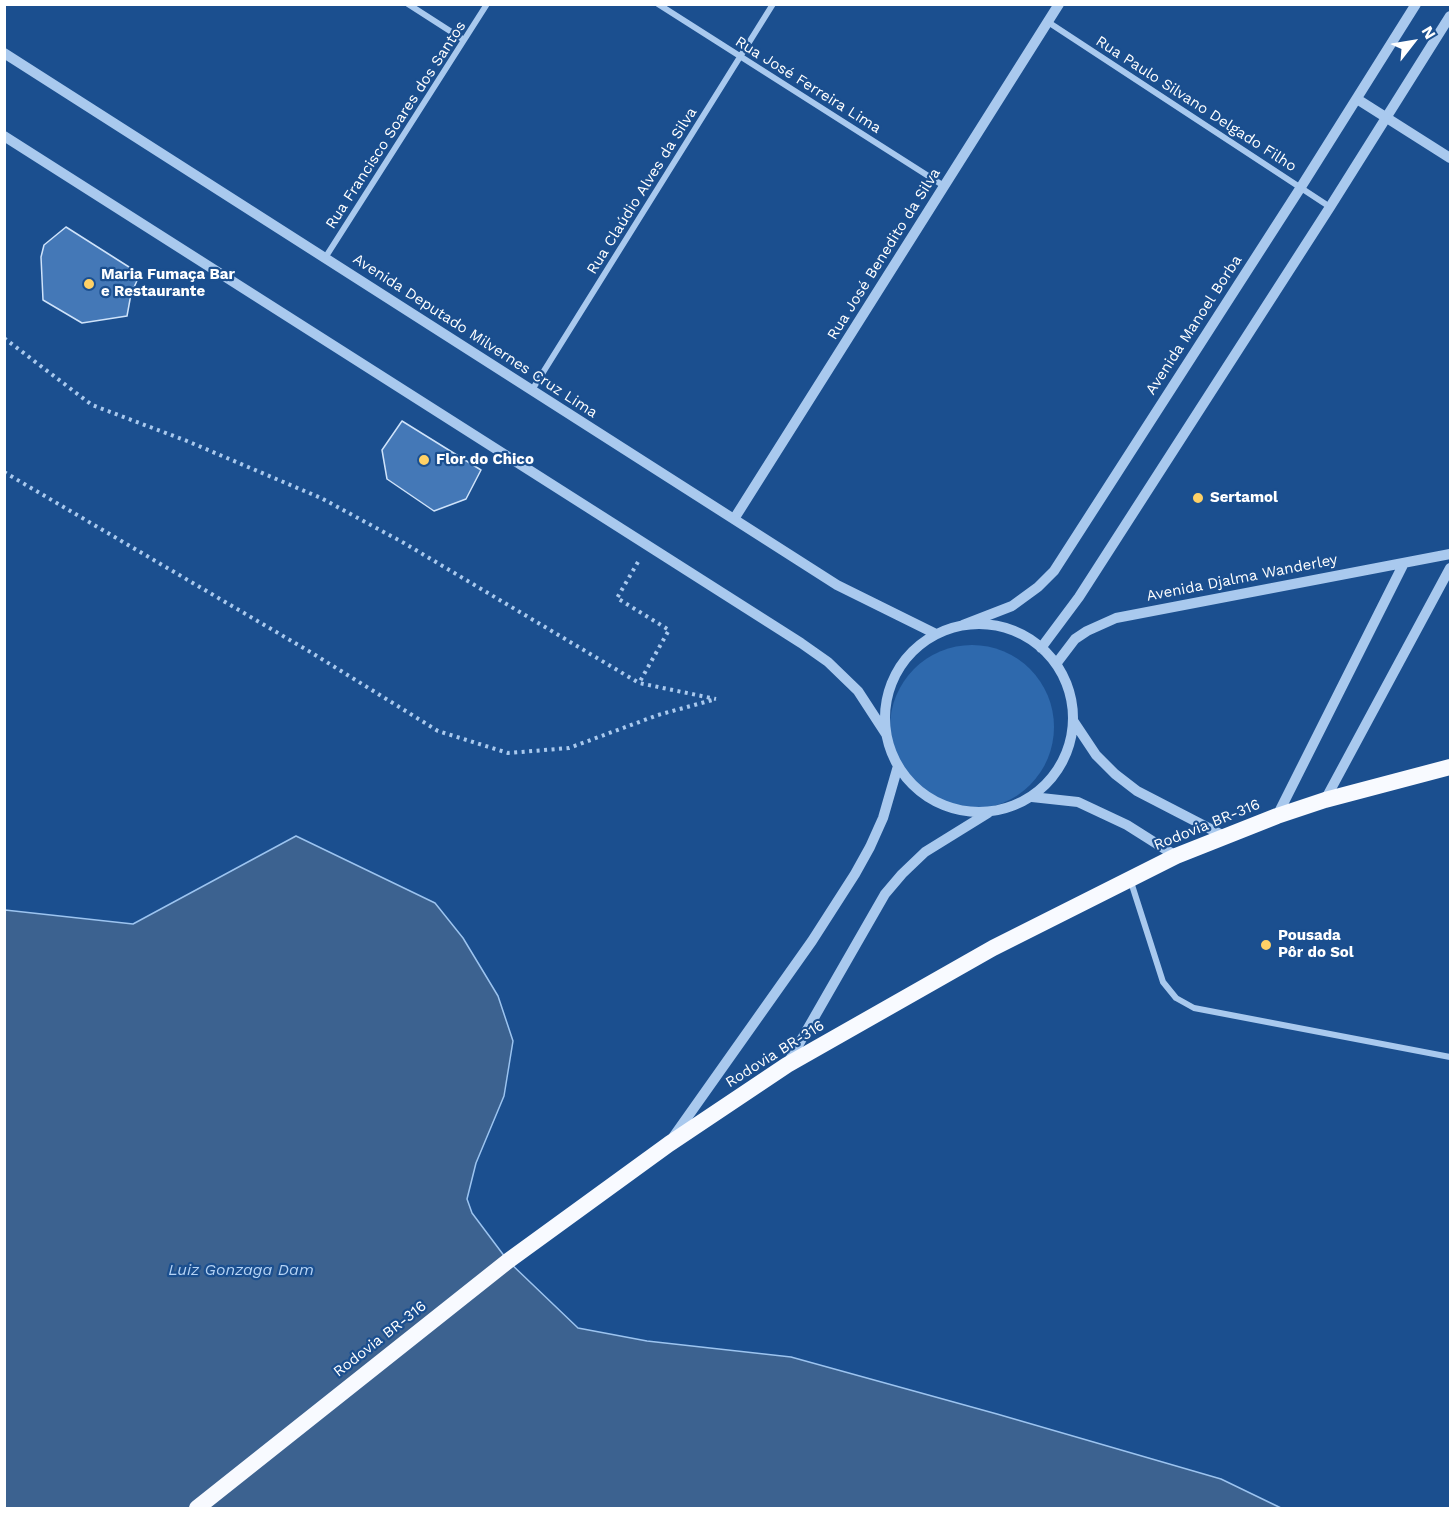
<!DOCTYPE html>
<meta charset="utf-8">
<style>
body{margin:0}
#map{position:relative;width:1455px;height:1513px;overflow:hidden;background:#1b4f8f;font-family:"Work Sans",sans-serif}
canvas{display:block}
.frame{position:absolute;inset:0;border:6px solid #fff;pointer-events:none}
.north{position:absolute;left:1383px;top:12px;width:60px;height:60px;-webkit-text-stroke:4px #1b4f8f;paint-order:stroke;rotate:59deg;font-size:16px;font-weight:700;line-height:24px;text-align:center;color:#fff}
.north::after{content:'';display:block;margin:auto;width:21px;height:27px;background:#fff;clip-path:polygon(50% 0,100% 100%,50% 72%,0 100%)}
</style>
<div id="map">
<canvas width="1455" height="1513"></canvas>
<div class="frame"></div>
<div class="north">N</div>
</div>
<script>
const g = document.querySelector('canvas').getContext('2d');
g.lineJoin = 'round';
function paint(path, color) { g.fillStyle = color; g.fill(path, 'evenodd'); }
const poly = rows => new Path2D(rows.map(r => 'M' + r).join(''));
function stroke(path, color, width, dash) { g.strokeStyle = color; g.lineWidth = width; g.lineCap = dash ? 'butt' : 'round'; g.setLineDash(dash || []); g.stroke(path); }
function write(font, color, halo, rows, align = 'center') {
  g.font = font + ' "Work Sans",sans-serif'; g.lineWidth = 4.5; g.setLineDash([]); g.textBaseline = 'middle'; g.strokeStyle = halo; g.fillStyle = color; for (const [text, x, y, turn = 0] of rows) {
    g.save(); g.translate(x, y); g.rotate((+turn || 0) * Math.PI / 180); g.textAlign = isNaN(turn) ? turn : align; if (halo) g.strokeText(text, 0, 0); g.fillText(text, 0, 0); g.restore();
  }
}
const green = poly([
 '890 727a82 82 0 1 1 164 0a82 82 0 1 1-164 0Z'
]);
const water = poly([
 [296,836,435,903,463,938,498,996,513,1041,504,1096,476,1163,467,1199,472,1213,508,1261,578,1328,647,1341,791,1357,997,1414,1221,1479,1281,1508,5,1508,5,910,133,924,296,836]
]);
const building = poly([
 [66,227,140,274,131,294,127,316,82,323,43,300,41,257,44,245,66,227],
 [402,421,481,470,466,499,434,511,387,479,382,450,402,421]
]);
const path = poly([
 [4,338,92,405,187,441,321,498,404,543,639,683,716,699],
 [4,472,312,653,438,731,508,753,569,748,658,715,716,699],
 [638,562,617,598,669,630,639,683]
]);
const minor = poly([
 [408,4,464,40],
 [658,4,944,186],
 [1048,22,1330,207],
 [325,258,487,4],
 [532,390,773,4],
 [1131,882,1163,982,1176,998,1194,1008,1450,1057]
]);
const tertiary = poly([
 [4,53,837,585,936,634],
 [1357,99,1450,158],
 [4,136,801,643,828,662,858,691,886,734],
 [734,519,1059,4],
 '885 718a94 94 0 1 1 188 0a94 94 0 1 1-188 0Z',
 [963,625,1012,606,1038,587,1054,571,1301,187,1416,4],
 [1041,648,1079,597,1330,207,1450,16],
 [1056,664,1075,639,1087,631,1116,618,1450,554],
 [1074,722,1096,755,1115,774,1137,791,1224,836],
 [1032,797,1078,802,1127,825,1176,856],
 [1325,800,1450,568],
 [1277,816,1404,563],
 [788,1063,885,894,902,874,925,852,988,813],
 [674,1136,812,941,855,874,870,847,883,818,898,766]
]);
const trunk = poly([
 [197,1508,508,1261,669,1144,787,1065,993,948,1176,856,1277,816,1325,800,1450,767]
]);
const markers = [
 [89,284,6,"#ffd166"],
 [424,460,6,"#ffd166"],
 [1198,498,6,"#ffd166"],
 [1266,945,6,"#ffd166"]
];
const streetNames = [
 ["Rua José Ferreira Lima",808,85,32],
 ["Rua Paulo Silvano Delgado Filho",1196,104,33],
 ["Rua Francisco Soares dos Santos",396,125,-57],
 ["Rua Claúdio Alves da Silva",642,191,-58],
 ["Rua José Benedito da Silva",884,254,-58],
 ["Avenida Manoel Borba",1194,325,-57],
 ["Avenida Deputado Milvernes Cruz Lima",475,336,33],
 ["Avenida Djalma Wanderley",1242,578,-11],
 ["Rodovia BR-316",1207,825,-22],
 ["Rodovia BR-316",775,1054,-32],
 ["Rodovia BR-316",380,1339,-38]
];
const poiNames = [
 ["Maria Fumaça Bar",101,275],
 ["e Restaurante",101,292],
 ["Flor do Chico",436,460],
 ["Sertamol",1210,498],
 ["Pousada",1278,936],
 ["Pôr do Sol",1278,953]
];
const waterNames = [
 ["Luiz Gonzaga Dam",241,1270]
];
paint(green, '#2e69ad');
paint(water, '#3c6290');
stroke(water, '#9cc4f0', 1.5);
paint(building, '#4478b7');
stroke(building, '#cfe3fa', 1.5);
stroke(path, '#a9c9ee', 4, [3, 4.5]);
stroke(minor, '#a9c9ee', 6);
stroke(tertiary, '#a9c9ee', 10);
stroke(trunk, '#f8faff', 16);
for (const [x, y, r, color] of markers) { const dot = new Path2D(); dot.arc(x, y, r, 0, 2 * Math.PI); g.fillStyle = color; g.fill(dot); stroke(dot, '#1b4f8f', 2); }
write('15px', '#fff', '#1b4f8f', streetNames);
write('bold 15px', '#fff', '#1b4f8f', poiNames, 'left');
write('italic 16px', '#b5d3f5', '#1b4f8f', waterNames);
</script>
